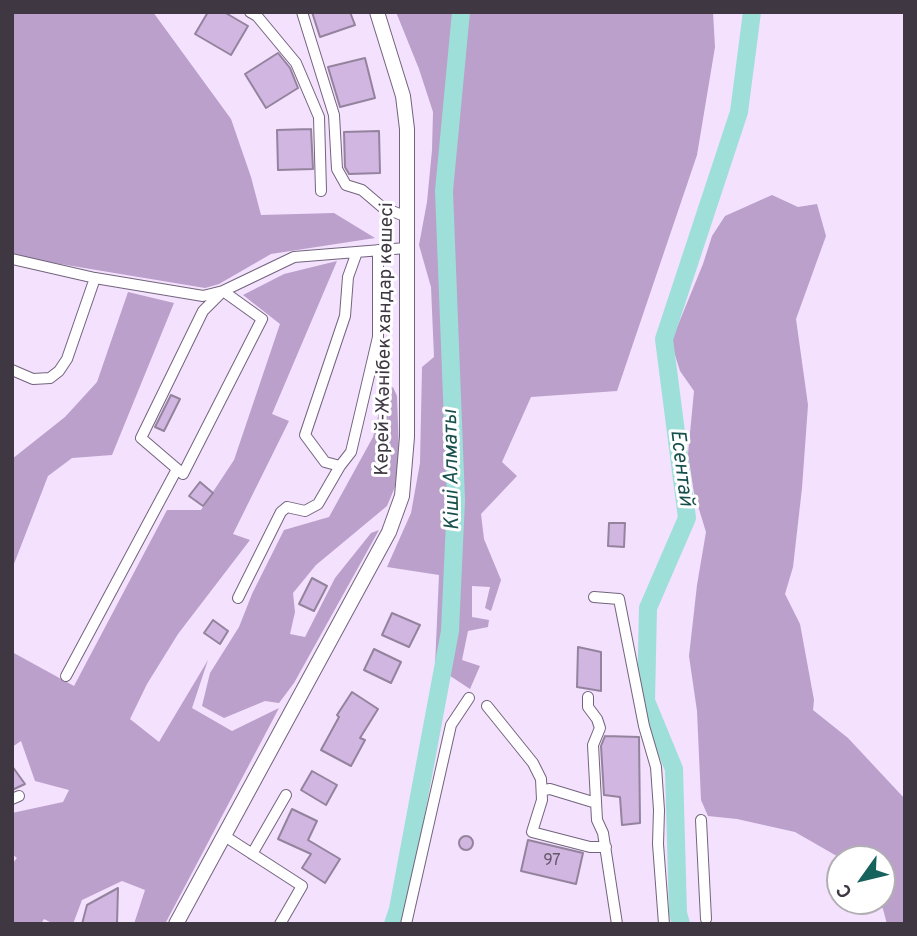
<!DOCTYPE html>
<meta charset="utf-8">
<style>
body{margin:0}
#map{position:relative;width:917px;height:936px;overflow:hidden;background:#f3e1fe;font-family:Overpass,sans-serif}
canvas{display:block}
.frame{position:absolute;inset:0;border:14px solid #3f3843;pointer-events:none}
.north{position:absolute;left:826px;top:845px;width:70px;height:70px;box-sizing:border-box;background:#fff;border:2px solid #b2afb4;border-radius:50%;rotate:236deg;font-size:19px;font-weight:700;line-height:28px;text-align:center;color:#3f3843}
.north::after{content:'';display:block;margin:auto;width:24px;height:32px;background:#16635e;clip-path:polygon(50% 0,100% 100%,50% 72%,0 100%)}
</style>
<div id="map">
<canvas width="917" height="936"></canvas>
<div class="frame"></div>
<div class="north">С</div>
</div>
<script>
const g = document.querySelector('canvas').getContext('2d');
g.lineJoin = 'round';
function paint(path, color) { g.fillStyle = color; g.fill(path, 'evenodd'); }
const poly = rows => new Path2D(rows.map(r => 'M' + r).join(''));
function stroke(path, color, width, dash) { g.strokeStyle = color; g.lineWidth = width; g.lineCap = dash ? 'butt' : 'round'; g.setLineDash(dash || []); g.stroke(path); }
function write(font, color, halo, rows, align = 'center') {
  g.font = font + ' Overpass,sans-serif'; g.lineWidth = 6; g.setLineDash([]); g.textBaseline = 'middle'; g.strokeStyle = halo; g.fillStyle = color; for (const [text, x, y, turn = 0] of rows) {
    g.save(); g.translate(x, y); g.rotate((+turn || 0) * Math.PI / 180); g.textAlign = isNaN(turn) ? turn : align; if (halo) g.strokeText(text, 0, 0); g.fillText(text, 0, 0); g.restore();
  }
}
const forest = poly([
 [12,12,153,12,231,119,251,177,261,215,334,213,375,238,271,254,219,284,205,288,12,256],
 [396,12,713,12,715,47,697,155,617,391,531,397,502,462,517,476,481,514,484,539,501,580,491,611,485,608,490,587,472,586,472,617,489,620,488,627,468,631,462,660,480,666,470,689,435,666,439,575,387,567,411,513,420,463,422,367,434,357,431,287,419,245,427,202,432,150,433,112,419,69],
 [772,195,798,207,817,204,826,236,796,319,808,405,802,488,793,567,785,594,800,624,814,700,813,710,848,738,905,799,905,924,887,924,883,909,877,901,882,901,882,859,842,859,795,832,737,819,708,816,701,800,697,711,689,656,697,585,706,532,694,493,688,454,694,391,680,371,671,342,703,264,712,236,725,216],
 [337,261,272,414,289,421,233,534,250,540,178,634,147,684,130,719,159,742,208,660,192,708,232,731,279,708,165,924,134,924,145,890,122,881,82,900,73,924,54,924,44,919,41,924,12,924,12,864,17,858,12,854,12,813,63,802,69,790,35,781,21,741,12,747,12,652,74,686,167,510,201,510,234,460,280,324,243,295,284,274],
 [128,292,174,303,112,455,72,458,48,476,12,569,12,459,65,417,97,382],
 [393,387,397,396,399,452,395,487,387,506,316,565,293,593,295,612,290,634,305,637,335,578,371,533,379,530,294,683,279,703,265,701,224,718,202,706,210,673,239,627,252,594,284,530,329,517,373,437,383,396]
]);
const river = poly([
 [393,924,398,909,450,631,456,500,444,191,461,12],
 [681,924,678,913,674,769,646,701,648,608,687,518,664,339,739,112,752,12]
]);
const building = poly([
 [208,12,224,12,248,26,231,55,195,34,208,12],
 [312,12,350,12,355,25,320,37,312,12],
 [278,53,290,68,298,88,266,108,245,74,278,53],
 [365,58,375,98,340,107,328,67,365,58],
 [311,129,313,169,278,170,277,130,311,129],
 [379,131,380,173,349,174,345,167,344,132,379,131],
 [171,395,180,399,164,431,155,427,171,395],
 [200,482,213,493,203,506,189,496,200,482],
 [609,523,625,523,624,547,608,546,609,523],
 [312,578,327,586,314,611,299,604,312,578],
 [392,613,420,625,409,647,382,635,392,613],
 [213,620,228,631,220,644,204,633,213,620],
 [578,647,601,652,601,691,577,687,578,647],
 [374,649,401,662,391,683,364,670,374,649],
 [352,692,378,709,360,738,365,740,351,766,321,750,339,717,337,715,352,692],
 [605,736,639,737,640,823,622,825,620,797,604,795,601,746,605,736],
 [12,766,25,784,12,790,12,766],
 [312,771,337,785,326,805,301,790,312,771],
 [292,809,317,821,308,840,340,859,325,883,302,868,311,854,278,839,292,809],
 '459 843a7 7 0 1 1 14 0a7 7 0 1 1-14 0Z',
 [528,840,583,853,576,884,521,871,528,840],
 [118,888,117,924,82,924,87,905,118,888]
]);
const minor = poly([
 [250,12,257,16,296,63,319,117,321,191],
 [302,12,334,115,337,169,346,185,362,190,382,207,407,217],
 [12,259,95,278,203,296,223,291,294,257,406,248],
 [223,291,262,319,183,474,141,438,203,311,223,291],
 [12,370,33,379,50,378,59,371,67,359,95,278],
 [340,466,325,462,305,435,345,316,348,277,357,252],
 [594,597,619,599,644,726,656,767,659,810,658,844,664,924],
 [238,598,281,512,287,507,305,511,318,504,340,466,351,452,378,337,378,250],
 [66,676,177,469],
 [588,697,588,707,597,719,600,728,593,745,597,820,603,833,617,924],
 [487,706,533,763,541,779,542,800,532,832,590,847,606,847],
 [544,790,550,789,596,803],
 [12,799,19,796],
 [701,820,706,919],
 [223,835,302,886,280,924],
 [252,854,286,795],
 [406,924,451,725,469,698]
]);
const major = poly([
 [176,924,389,532,402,496,407,437,407,129,403,96,377,12]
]);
const numberNames = [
 ["97",552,862]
];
const streetNames = [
 ["Керей-Жәнібек хандар көшесі",386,339,-89]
];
const waterNames = [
 ["Есентай",680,468,83],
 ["Кіші Алматы",453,470,-91]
];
paint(forest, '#baa0ca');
stroke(river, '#9edfd9', 18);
paint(building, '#d1b6e1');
stroke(building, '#94839d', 2);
stroke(minor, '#73647d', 12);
stroke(major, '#73647d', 16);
stroke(minor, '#fff', 10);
stroke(major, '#fff', 14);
write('16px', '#64586a', null, numberNames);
write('19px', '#3f3843', '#fff', streetNames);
write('italic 21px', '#164f4b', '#fff', waterNames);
</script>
